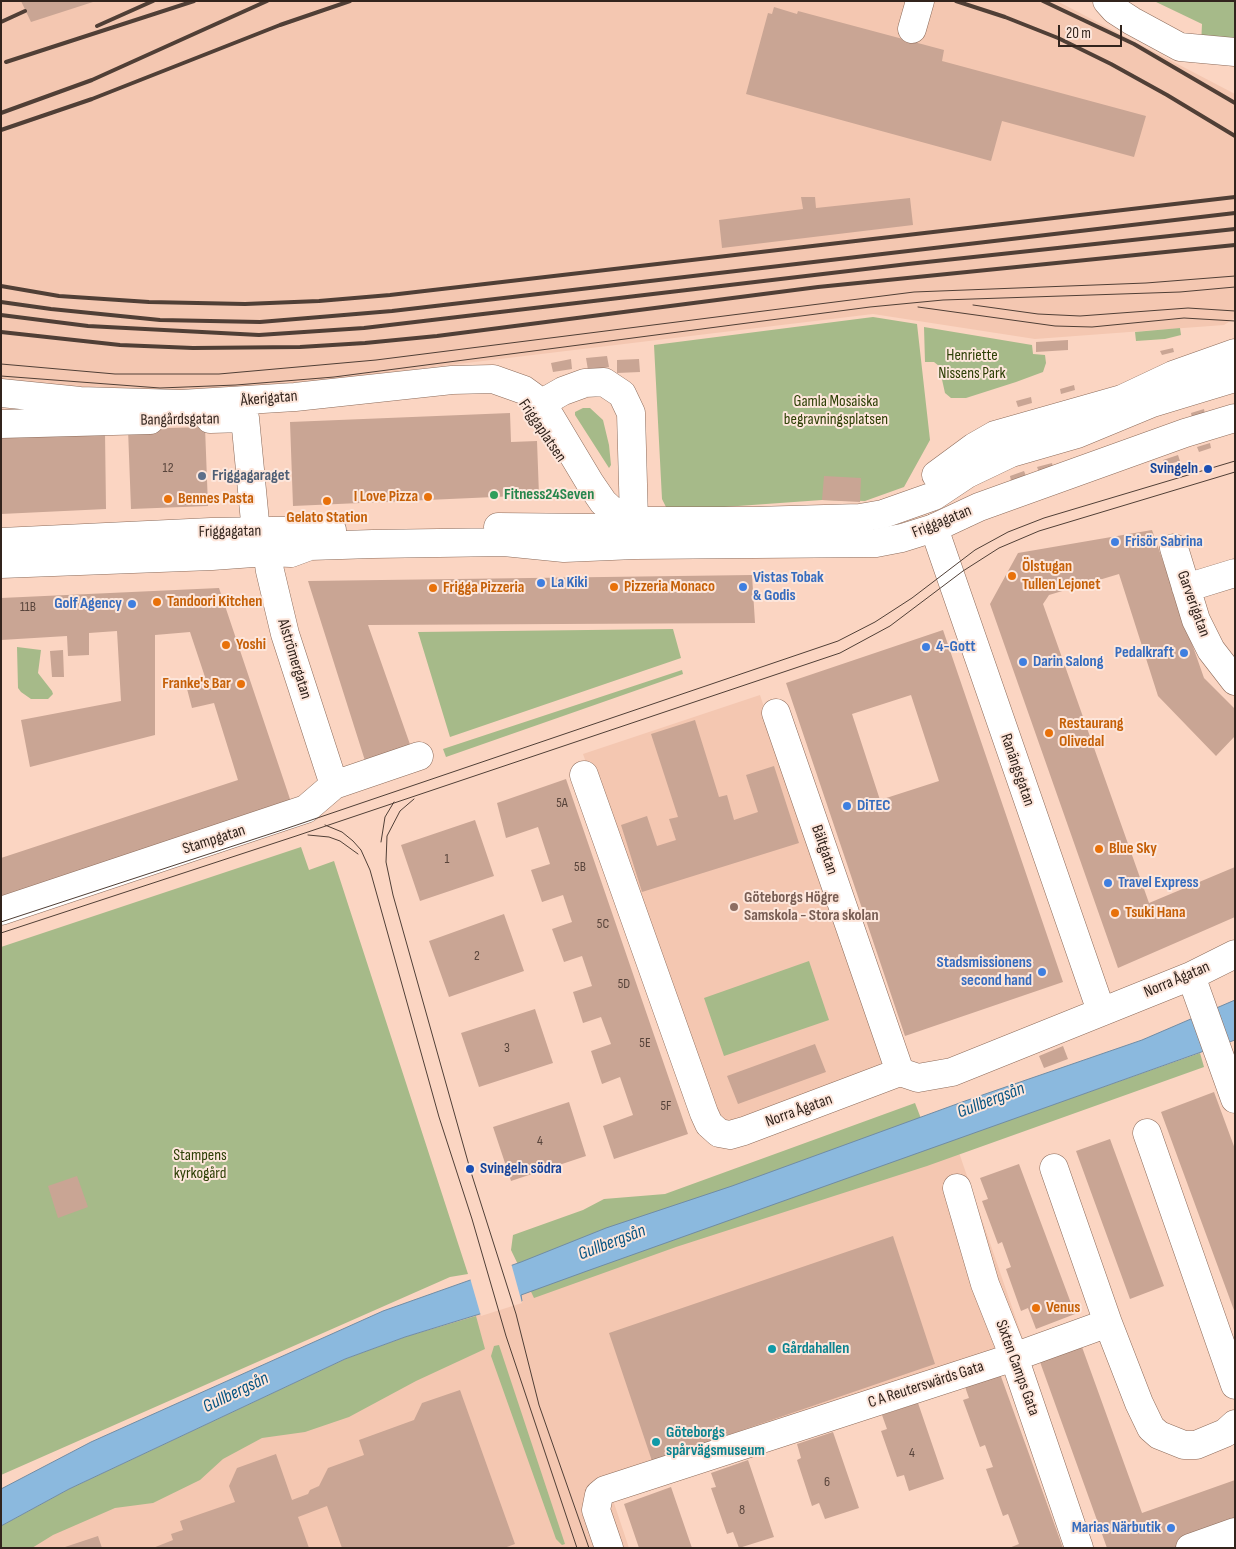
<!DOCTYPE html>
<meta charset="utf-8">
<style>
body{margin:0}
#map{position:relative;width:1236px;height:1549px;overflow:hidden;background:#fbd5c2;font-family:"Sofia Sans Condensed",sans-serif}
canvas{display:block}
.frame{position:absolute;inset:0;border:2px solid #32241d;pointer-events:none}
.scale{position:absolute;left:1058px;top:25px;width:64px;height:22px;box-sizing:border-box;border:2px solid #32241d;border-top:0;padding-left:6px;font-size:15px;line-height:18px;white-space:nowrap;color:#32241d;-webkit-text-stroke:4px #fde6db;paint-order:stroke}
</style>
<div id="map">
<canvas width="1236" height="1549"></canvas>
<div class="frame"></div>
<div class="scale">20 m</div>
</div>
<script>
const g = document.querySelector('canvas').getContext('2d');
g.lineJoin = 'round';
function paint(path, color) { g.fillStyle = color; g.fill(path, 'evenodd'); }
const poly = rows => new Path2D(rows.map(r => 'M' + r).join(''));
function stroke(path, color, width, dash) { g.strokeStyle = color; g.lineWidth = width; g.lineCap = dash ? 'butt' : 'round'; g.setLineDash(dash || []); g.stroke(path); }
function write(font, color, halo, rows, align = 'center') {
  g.font = font + ' "Sofia Sans Condensed",sans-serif'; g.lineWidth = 4; g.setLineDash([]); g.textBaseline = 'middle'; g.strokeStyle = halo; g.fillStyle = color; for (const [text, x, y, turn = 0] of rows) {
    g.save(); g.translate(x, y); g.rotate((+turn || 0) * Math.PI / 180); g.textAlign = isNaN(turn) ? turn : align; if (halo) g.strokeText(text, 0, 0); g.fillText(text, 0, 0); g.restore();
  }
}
const built = poly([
 [1,1,1057,1,1235,94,1235,318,1224,325,1035,339,873,314,209,394,1,383],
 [760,695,882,1061,874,1074,731,1126,712,1116,583,754],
 [955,1141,1024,1342,608,1485,629,1548,1,1548,1,1526,405,1337,522,1301,521,1295]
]);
const green = poly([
 [1154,1,1235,1,1235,41,1201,45,1202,24],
 [873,317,917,324,930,440,904,487,865,501,822,500,668,511,662,499,654,345],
 [924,327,1032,345,1033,354,1045,355,1046,363,1043,372,1016,382,966,398,951,398,945,393,939,366,934,362,925,362],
 [1180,328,1181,335,1165,339,1136,341,1135,332],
 [583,408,590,408,603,420,609,445,611,465,609,468,575,415,575,412],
 [673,629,681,658,450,737,418,632],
 [17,647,41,650,38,673,52,691,53,694,48,699,31,699,21,692,18,688],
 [682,670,683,674,446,757,443,749,446,748],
 [301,847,309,870,334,861,468,1274,450,1277,1,1475,1,947],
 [809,961,829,1020,724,1056,704,998],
 [1200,1053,1204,1067,927,1166,676,1247,534,1298,511,1250,513,1235,583,1210,604,1199,665,1194,915,1103,932,1147],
 [476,1316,485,1349,416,1381,349,1417,305,1432,262,1438,223,1459,200,1480,153,1503,115,1508,53,1535,32,1548,1,1548,1,1526,69,1489,345,1359,405,1337],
 [499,1345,565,1544,562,1545,556,1539,491,1356,494,1346]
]);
const water = poly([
 [1235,1000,1235,1040,587,1271,521,1295,522,1301,405,1337,345,1359,69,1489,1,1526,1,1489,91,1442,383,1311,521,1262,606,1228,732,1186,965,1101,1142,1040,1235,1000]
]);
const pier = poly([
 [511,1263,522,1303,481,1316,470,1278]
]);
const building = poly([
 [21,1,93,1,93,2,31,22],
 [774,7,797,14,798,11,944,50,942,61,1146,116,1134,157,1002,121,991,161,746,94,768,13,772,14],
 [801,197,815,197,816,208,910,198,913,225,722,248,719,220,803,209],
 [1068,340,1068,350,1036,352,1036,342],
 [1173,348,1174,352,1162,355,1160,351],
 [607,356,609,367,588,370,586,358],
 [571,359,572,369,553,372,551,363],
 [639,359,640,372,617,373,617,360],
 [1074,385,1075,390,1061,394,1060,389],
 [1031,397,1032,403,1018,407,1016,401],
 [1204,409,1205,414,1192,418,1191,413],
 [510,413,511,442,537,441,539,495,293,506,290,422],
 [205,427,208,506,131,509,128,429],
 [105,432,106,509,1,514,1,435],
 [1210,443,1211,448,1199,452,1197,447],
 [1178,455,1180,461,1165,465,1163,460],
 [1052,463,1053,467,1039,472,1037,467],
 [1024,471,1026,476,1011,481,1010,476],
 [824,476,861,478,860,502,822,500],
 [1152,530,1204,678,1235,709,1235,736,1216,756,1158,696,1119,574,1049,595,1043,604,1149,903,1235,867,1235,917,1118,968,990,604,1018,553],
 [752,575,755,623,368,625,412,750,367,767,308,581],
 [219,588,292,805,1,902,1,858,238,780,214,703,192,708,186,685,206,680,190,632,155,635,155,735,30,767,21,720,121,701,117,631,89,633,89,655,68,656,67,636,1,640,1,598],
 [943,630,1063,982,905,1036,786,683],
 [911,695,939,781,880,800,852,714],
 [63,650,64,677,52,677,50,651],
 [695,720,719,797,727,795,734,820,758,812,746,775,774,766,799,843,642,892,621,825,647,816,657,846,676,840,669,819,678,817,651,734],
 [566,779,688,1134,614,1159,603,1126,633,1115,620,1077,602,1084,591,1051,611,1044,601,1017,583,1023,573,992,592,986,582,956,564,962,552,929,572,922,563,895,542,902,531,870,550,864,538,827,506,838,497,803],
 [475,820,494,876,420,901,401,845],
 [504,914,524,971,449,997,429,941],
 [535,1009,553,1063,479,1087,461,1033],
 [815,1044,826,1072,738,1104,727,1076],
 [1063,1046,1068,1059,1044,1068,1039,1056],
 [1214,1092,1235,1149,1235,1313,1161,1112],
 [569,1102,586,1156,511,1181,493,1127],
 [1110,1139,1164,1286,1130,1299,1076,1151],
 [1019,1164,1075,1314,1036,1329,1028,1308,1021,1311,1006,1269,1011,1267,1002,1242,998,1244,982,1201,988,1199,980,1178],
 [77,1176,88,1207,58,1218,48,1186],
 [893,1236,935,1364,652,1461,609,1333],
 [1082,1347,1142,1513,1235,1480,1235,1526,1175,1548,1107,1548,1040,1362],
 [999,1371,1063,1548,1009,1548,1019,1544,1008,1514,1003,1516,986,1469,993,1467,985,1445,980,1447,963,1400,969,1398,964,1384],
 [460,1390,515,1544,504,1548,342,1548,327,1506,298,1517,309,1548,153,1548,173,1540,171,1534,183,1530,180,1521,235,1502,229,1486,237,1468,276,1454,292,1500,308,1494,310,1490,319,1486,328,1468,364,1455,359,1440,414,1420,422,1403],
 [918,1403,944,1479,909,1491,904,1475,897,1477,881,1431,887,1429,882,1415],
 [833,1432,859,1508,825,1519,819,1503,812,1506,797,1460,801,1458,797,1444],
 [748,1460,774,1537,739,1548,733,1532,727,1534,711,1488,716,1487,711,1473],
 [671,1487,692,1548,639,1548,624,1504],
 [98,1536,102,1548,65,1548,65,1547]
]);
const minor = poly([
 [1107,1,1115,10,1132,21,1180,47,1235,52],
 [912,29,920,1],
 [1,393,80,401,181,404,295,397,452,380,493,379,524,390,542,403,590,483,603,502,618,516,645,521,754,521,860,518,883,514,934,496,967,474,1011,453,1077,434,1152,403,1235,378],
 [542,403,563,391,585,383,604,382,622,394,631,413,634,520],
 [210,419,245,418,256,532],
 [1,424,150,420],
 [936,475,974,447,995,435,1122,399,1173,375,1235,353],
 [934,528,1101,1011],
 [264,532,270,571,285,634,334,785],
 [1174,548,1196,620,1211,650,1235,681],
 [1186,588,1235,573],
 [776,713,900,1072],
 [584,775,704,1113,709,1124,719,1133,730,1135,744,1131,900,1072,918,1078,952,1072,1191,976,1235,954],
 [1,911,306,809,334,785,419,756],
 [1191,976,1235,1099],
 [1147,1133,1235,1385],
 [957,1188,985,1284,1014,1357,1079,1548],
 [1108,1323,1139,1403,1151,1428,1159,1435,1184,1445,1196,1445,1225,1433,1235,1424],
 [609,1548,596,1510,599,1495,605,1490,1014,1357,1108,1323,1054,1168],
 [1190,1548,1235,1532]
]);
const major = poly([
 [498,527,597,528,631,543],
 [1,542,211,532,332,530],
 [1,564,212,556,267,552,291,553,310,546,373,544,504,542,564,548,635,545,876,543,902,538,934,528,979,507,1185,433,1235,418]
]);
const tram = poly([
 [973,305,1038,314,1080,316,1188,308,1235,311],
 [918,307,1055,326,1092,327,1184,318,1235,321],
 [1,364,115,374,219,374,376,360,914,292,1146,283,1235,276],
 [1,376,160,388,236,385,334,377,870,307,943,300,1180,292,1235,287],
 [414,799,400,811,387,836,386,862,393,895,470,1169,516,1314,539,1405,589,1548],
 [325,825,342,832,353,841,361,850,370,870,439,1117,472,1219,506,1336,577,1548],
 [308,835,329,837,340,841,358,854],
 [381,842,385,817,394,802],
 [1,922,282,830,838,641,875,622,912,598,975,550,1008,532,1044,518,1235,461],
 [1,933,296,836,840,653,890,626,963,571,999,548,1039,531,1235,472]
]);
const rail = poly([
 [956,1,1005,17,1058,38,1111,64,1167,95,1235,136],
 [1043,1,1134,44,1235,103],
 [1,22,25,11],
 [97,26,153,1],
 [6,62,194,1],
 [1,113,92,80,267,1],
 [1,130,92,99,280,25,350,1],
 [1,286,59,296,149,302,245,304,319,301,390,295,1235,197],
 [1,302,51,309,160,320,260,322,392,311,1235,213],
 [1,315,88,326,259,335,364,328,908,264,1235,229],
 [1,332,120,345,193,348,300,347,365,343,437,336,818,287,1235,245]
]);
const markers = [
 [1208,469,5,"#1a4fb4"],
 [202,476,5,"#5c6f8a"],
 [494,495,5,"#2e9e5b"],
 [428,497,5,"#e8710a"],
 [168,499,5,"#e8710a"],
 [327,501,5,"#e8710a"],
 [1115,542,5,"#3f7fe0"],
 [1012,576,5,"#e8710a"],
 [541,583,5,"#3f7fe0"],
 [614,587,5,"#e8710a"],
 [743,587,5,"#3f7fe0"],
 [433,588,5,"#e8710a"],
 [157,602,5,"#e8710a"],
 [132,604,5,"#3f7fe0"],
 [226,645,5,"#e8710a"],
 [926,647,5,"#3f7fe0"],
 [1184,653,5,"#3f7fe0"],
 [1023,662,5,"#3f7fe0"],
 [241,684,5,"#e8710a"],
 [1049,733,5,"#e8710a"],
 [847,806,5,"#3f7fe0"],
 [1099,849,5,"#e8710a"],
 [1108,883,5,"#3f7fe0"],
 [734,907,5,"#8d6e63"],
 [1115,913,5,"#e8710a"],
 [1042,972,5,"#3f7fe0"],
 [470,1169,5,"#1a4fb4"],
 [1036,1308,5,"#e8710a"],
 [772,1349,5,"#0f9aa8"],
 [656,1442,5,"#0f9aa8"],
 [1171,1528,5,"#3f7fe0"]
];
const numberNames = [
 ["12",168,468],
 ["11B",28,607],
 ["5A",562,803],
 ["1",447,859],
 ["5B",580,867],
 ["5C",603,924],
 ["2",477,956],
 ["5D",624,984],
 ["5E",645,1043],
 ["3",507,1048],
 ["5F",666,1106],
 ["4",540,1141],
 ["4",912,1453],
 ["6",827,1482],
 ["8",742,1510]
];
const parkNames = [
 ["Henriette",972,356],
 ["Nissens Park",972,374],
 ["Gamla Mosaiska",836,402],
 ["begravningsplatsen",836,420],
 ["Stampens",200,1156],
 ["kyrkogård",200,1174]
];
const streetNames = [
 ["Åkerigatan",269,399,-5],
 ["Bangårdsgatan",180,420,-1],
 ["Friggaplatsen",542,431,56],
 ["Friggagatan",942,522,-22],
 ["Friggagatan",230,532,-1],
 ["Garverigatan",1193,604,70],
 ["Alströmergatan",294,659,73],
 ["Ranängsgatan",1017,770,71],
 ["Stampgatan",214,840,-18],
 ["Bältgatan",824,850,71],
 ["Norra Ågatan",1177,980,-23],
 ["Norra Ågatan",799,1111,-20],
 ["Sixten Camps Gata",1017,1368,70],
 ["C A Reuterswärds Gata",926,1385,-18]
];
const transitNames = [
 ["Svingeln",1198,469],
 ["Svingeln södra",480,1169,"left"]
];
const serviceNames = [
 ["Friggagaraget",212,476]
];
const leisureNames = [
 ["Fitness24Seven",504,495]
];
const foodNames = [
 ["I Love Pizza",418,497,"right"],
 ["Bennes Pasta",178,499],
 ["Gelato Station",327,518,"center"],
 ["Ölstugan",1022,567],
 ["Tullen Lejonet",1022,585],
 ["Pizzeria Monaco",624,587],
 ["Frigga Pizzeria",443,588],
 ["Tandoori Kitchen",167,602],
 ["Yoshi",236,645],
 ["Franke's Bar",231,684,"right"],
 ["Restaurang",1059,724],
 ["Olivedal",1059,742],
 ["Blue Sky",1109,849],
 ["Tsuki Hana",1125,913],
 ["Venus",1046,1308]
];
const shopNames = [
 ["Frisör Sabrina",1125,542],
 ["Vistas Tobak",753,578],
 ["& Godis",753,596],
 ["La Kiki",551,583],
 ["Golf Agency",122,604,"right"],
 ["4-Gott",936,647],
 ["Pedalkraft",1174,653,"right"],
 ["Darin Salong",1033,662],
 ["DiTEC",857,806],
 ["Travel Express",1118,883],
 ["Stadsmissionens",1032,963,"right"],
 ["second hand",1032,981,"right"],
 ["Marias Närbutik",1161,1528,"right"]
];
const educationNames = [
 ["Göteborgs Högre",744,898],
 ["Samskola - Stora skolan",744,916]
];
const cultureNames = [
 ["Gårdahallen",782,1349],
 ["Göteborgs",666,1433],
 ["spårvägsmuseum",666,1451]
];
const waterNames = [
 ["Gullbergsån",991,1101,-21],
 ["Gullbergsån",612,1243,-21],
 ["Gullbergsån",236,1393,-26]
];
paint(built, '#f4c7b1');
paint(green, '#a6ba89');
paint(water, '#8bb9de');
stroke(water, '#708ca4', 1);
paint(pier, '#fbd5c2');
paint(building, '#c9a594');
stroke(minor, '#8c6b5a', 29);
stroke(major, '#8c6b5a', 29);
stroke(minor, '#fff', 28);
stroke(major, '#fff', 28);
stroke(tram, '#503f36', 1);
stroke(rail, '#503f36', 4);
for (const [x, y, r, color] of markers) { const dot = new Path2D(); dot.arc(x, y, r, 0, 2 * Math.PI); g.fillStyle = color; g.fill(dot); stroke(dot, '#fde6db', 2); }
write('14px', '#58443b', null, numberNames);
write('16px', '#2d3f05', '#fde6db', parkNames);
write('16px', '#32241d', '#fde6db', streetNames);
write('bold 16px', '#164399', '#fde6db', transitNames, 'right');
write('bold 16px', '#4e5e75', '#fde6db', serviceNames, 'left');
write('bold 16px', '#27864d', '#fde6db', leisureNames, 'left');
write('bold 16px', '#c56008', '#fde6db', foodNames, 'left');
write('bold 16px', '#366cbe', '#fde6db', shopNames, 'left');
write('bold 16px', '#785e54', '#fde6db', educationNames, 'left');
write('bold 16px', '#0d838f', '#fde6db', cultureNames, 'left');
write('italic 18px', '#065483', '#fde6db', waterNames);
</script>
